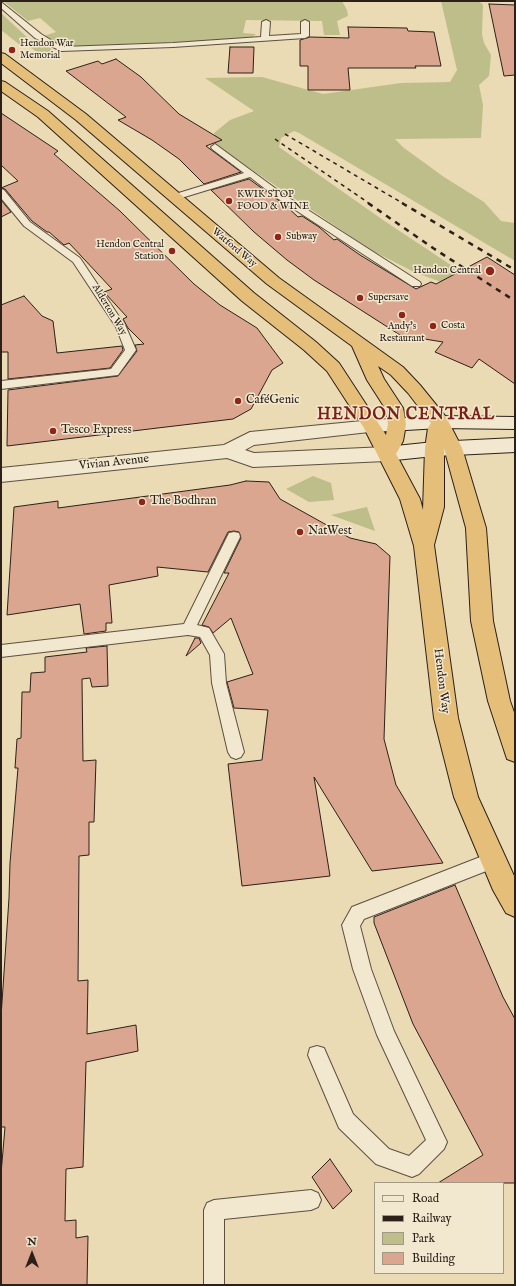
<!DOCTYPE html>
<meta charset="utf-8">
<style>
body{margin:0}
#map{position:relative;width:516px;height:1286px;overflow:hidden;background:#eadbb5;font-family:"IM FELL English",serif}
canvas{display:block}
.frame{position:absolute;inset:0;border:2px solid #2c2019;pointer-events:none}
.legend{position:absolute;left:374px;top:1182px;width:130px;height:92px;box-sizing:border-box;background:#f1e8cf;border:1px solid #a29886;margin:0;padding:5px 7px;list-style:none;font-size:12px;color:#2c2019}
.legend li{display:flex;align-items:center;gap:8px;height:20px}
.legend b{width:20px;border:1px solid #a29886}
.north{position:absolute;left:12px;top:1234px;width:40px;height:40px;-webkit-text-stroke:3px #f1e8cf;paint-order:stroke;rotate:0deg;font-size:11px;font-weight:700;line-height:16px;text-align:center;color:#2c2019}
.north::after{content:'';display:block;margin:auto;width:14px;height:18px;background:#2c2019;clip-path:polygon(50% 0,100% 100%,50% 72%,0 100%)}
</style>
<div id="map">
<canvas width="516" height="1286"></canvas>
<div class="frame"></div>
<ul class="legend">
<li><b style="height:5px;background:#f1e8cf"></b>Road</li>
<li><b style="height:5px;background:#2c2019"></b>Railway</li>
<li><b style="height:11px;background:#bdbe89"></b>Park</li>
<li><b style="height:11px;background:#dba68f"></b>Building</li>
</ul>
<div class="north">N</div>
</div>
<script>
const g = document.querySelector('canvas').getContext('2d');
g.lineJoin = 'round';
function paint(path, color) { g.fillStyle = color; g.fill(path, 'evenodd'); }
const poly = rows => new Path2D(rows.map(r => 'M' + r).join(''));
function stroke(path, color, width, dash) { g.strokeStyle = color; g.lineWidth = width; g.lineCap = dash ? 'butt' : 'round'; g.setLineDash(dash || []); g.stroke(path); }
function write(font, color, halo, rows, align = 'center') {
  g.font = font + ' "IM FELL English",serif'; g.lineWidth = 3; g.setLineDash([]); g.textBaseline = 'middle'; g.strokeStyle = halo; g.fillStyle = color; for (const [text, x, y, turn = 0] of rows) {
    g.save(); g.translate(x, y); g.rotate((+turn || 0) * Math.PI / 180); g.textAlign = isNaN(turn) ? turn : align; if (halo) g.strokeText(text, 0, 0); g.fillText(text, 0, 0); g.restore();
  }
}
const green = poly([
 [3,1,342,1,347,10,348,16,337,21,340,35,324,35,322,21,246,20,243,33,256,34,250,39,73,46,57,45,44,36,56,32,40,18,28,21],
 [441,1,479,1,483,5,482,34,484,43,491,55,489,76,479,85,483,105,481,138,395,139,404,148,444,177,484,202,501,221,515,223,515,261,299,133,294,131,281,138,279,147,386,222,493,293,482,297,414,272,371,250,233,157,216,144,214,133,230,120,254,111,205,78,262,77,323,94,401,83,450,82,457,70],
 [1,13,30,40,42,41,57,54,50,56,42,56,25,43,20,45,1,30],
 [313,476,331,483,334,500,309,502,286,489],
 [367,507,375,531,331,515]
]);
const building = poly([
 [489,4,515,5,515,75,504,76,489,4],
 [348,27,407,28,408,31,434,32,441,66,415,66,416,68,348,68,350,90,308,90,308,66,300,66,300,40,310,37,349,38,348,27],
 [230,47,254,47,253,73,228,73,230,47],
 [116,59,141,77,179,114,222,140,206,146,241,172,204,184,179,159,152,140,118,120,126,117,66,71,98,61,102,64,116,59],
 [1,113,58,151,54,154,120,211,194,284,220,305,257,328,283,363,272,370,251,409,233,419,7,446,8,390,118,376,137,351,135,345,144,344,128,328,123,319,127,317,104,292,112,289,69,243,64,245,49,232,47,232,32,221,5,189,1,188,18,181,1,165,1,113],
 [249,179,285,205,298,217,302,216,319,227,334,240,337,239,360,255,416,289,431,282,436,284,487,257,515,275,515,384,479,359,472,368,435,352,443,342,400,335,314,280,287,260,254,232,211,190,249,179],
 [1,200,11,212,1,217,1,200],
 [24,296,42,316,53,321,57,353,122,346,123,350,110,368,8,379,8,352,1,352,1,305,24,296],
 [246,481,269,482,280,499,350,538,376,544,390,556,384,739,396,785,443,863,372,871,314,777,330,876,242,886,228,764,262,760,268,710,234,708,227,682,253,674,231,618,213,633,209,627,202,625,229,573,224,573,241,538,239,532,234,531,228,532,208,572,157,567,158,576,109,585,112,623,106,623,106,631,84,634,80,604,7,615,14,507,58,501,58,508,230,485,246,481],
 [195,638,199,638,201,643,186,656,195,638],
 [107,646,108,686,92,687,90,678,82,679,83,761,96,760,94,822,89,822,89,855,79,856,78,981,88,980,87,1034,136,1025,138,1051,86,1062,83,1167,66,1169,65,1221,76,1220,76,1238,88,1236,87,1285,1,1285,1,1174,5,1127,1,1127,1,1017,9,898,10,863,18,768,15,768,17,739,21,738,22,692,30,692,31,673,45,672,45,657,87,652,86,648,107,646],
 [455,885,503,997,515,1019,515,1183,438,1183,483,1155,413,1024,374,923,374,917,455,885],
 [330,1159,352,1191,333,1209,312,1177,330,1159]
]);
const service = poly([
 [1,2,41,34,62,47,173,43,261,37,262,22,266,20,270,22,269,36,301,34,301,22,305,20,309,22,309,36,305,38,173,47,61,51,35,38,1,8,1,2],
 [215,144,283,194,420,282,421,284,420,286,412,286,277,198,250,177,178,199,172,199,170,197,172,195,244,173,212,149,211,147,215,144],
 [1,189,4,190,30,222,80,258,126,327,136,350,118,375,1,389,1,381,111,369,125,350,116,327,73,262,24,226,1,198,1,189],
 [234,532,239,533,240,537,197,625,209,628,224,654,226,683,244,752,241,757,236,759,231,757,228,752,212,683,210,655,200,637,188,635,1,657,1,645,184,624,229,533,234,532],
 [493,852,499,854,501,860,499,866,364,919,360,926,371,969,394,1031,447,1142,444,1149,419,1174,412,1177,376,1164,339,1128,308,1055,310,1048,317,1046,324,1048,353,1114,389,1149,409,1156,426,1140,377,1035,353,969,342,925,352,907,493,852],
 [311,1190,318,1193,321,1200,318,1207,311,1210,224,1219,224,1285,204,1285,204,1210,207,1203,214,1200,311,1190]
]);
const tertiary = poly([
 [372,420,378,421,381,426,378,431,254,445,245,450,254,453,386,447,393,449,395,454,393,459,386,461,253,467,227,458,1,482,1,468,224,445,250,432,372,420]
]);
const secondary = poly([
 [440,416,515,417,515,429,440,428,372,432,366,431,363,426,366,421,372,420,440,416],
 [515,438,515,452,434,456,386,461,379,459,377,454,379,449,386,447,434,442,515,438]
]);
const trunk = poly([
 [1,53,5,54,86,114,279,278,403,367,420,385,446,417,462,448,486,528,493,621,510,701,515,715,515,762,507,759,488,701,471,621,466,528,444,448,444,507,434,545,458,718,478,797,515,878,515,917,506,913,493,890,454,797,434,718,414,546,400,499,364,428,327,371,304,350,242,301,38,117,1,91,1,81,5,82,48,111,254,293,316,342,339,363,386,435,388,424,385,408,367,380,352,346,267,284,76,120,1,63,1,53],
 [378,366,391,375,408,393,431,423,428,428,425,449,423,510,420,499,396,454,403,441,406,424,403,408,384,379,378,366]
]);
const railFar1 = poly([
 [285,134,404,204],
 [275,139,370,204]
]);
const rail = poly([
 [368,203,433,248,515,301],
 [402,203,515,270]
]);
const markers = [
 [12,50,4,"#8f2418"],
 [229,201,4,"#8f2418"],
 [278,237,4,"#8f2418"],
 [172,251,4,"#8f2418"],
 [490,271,5,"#8f2418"],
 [360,298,4,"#8f2418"],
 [402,315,4,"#8f2418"],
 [433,326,4,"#8f2418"],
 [238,401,4,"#8f2418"],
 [53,431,4,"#8f2418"],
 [142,502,4,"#8f2418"],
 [300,532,4,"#8f2418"]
];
const farPoinames = [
 ["Hendon War",20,44],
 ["Memorial",20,56],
 ["KWIK STOP",237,195],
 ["FOOD & WINE",237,207],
 ["Subway",286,237],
 ["Hendon Central",164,245,"right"],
 ["Station",164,257,"right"],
 ["Hendon Central",481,271,"right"],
 ["Supersave",368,298],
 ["Costa",441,326],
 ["Andy's",402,327,"center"],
 ["Restaurant",402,339,"center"]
];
const farStreetnames = [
 ["Watford Way",234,248,40],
 ["Alderton Way",109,310,59]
];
const poiNames = [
 ["CaféGenic",246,401],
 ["Tesco Express",61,431],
 ["The Bodhran",150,502],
 ["NatWest",308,532]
];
const streetNames = [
 ["Vivian Avenue",114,463,-6],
 ["Hendon Way",441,681,83]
];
const districtNames = [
 ["HENDON CENTRAL",406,416]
];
paint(green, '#bdbe89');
paint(building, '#dba68f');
stroke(building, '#2c2019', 1);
stroke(service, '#5c4f40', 2);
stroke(tertiary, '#5c4f40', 2);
stroke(secondary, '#2c2019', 2);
stroke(trunk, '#2c2019', 2);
paint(service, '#f1e8cf');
paint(tertiary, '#f1e8cf');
paint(secondary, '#f1e8cf');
paint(trunk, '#e5be7a');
stroke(railFar1, '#2c2019', 1.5, [4, 4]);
stroke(rail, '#2c2019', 2.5, [5.5, 5.5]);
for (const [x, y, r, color] of markers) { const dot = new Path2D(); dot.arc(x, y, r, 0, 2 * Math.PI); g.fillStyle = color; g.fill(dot); stroke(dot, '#f1e8cf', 1.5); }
write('10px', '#2c2019', '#f1e8cf', farPoinames, 'left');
write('10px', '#2c2019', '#f1e8cf', farStreetnames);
write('12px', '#2c2019', '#f1e8cf', poiNames, 'left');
write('12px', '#2c2019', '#f1e8cf', streetNames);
g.letterSpacing = '1px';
write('bold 16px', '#7a1f14', '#f1e8cf', districtNames);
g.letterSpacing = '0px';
</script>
